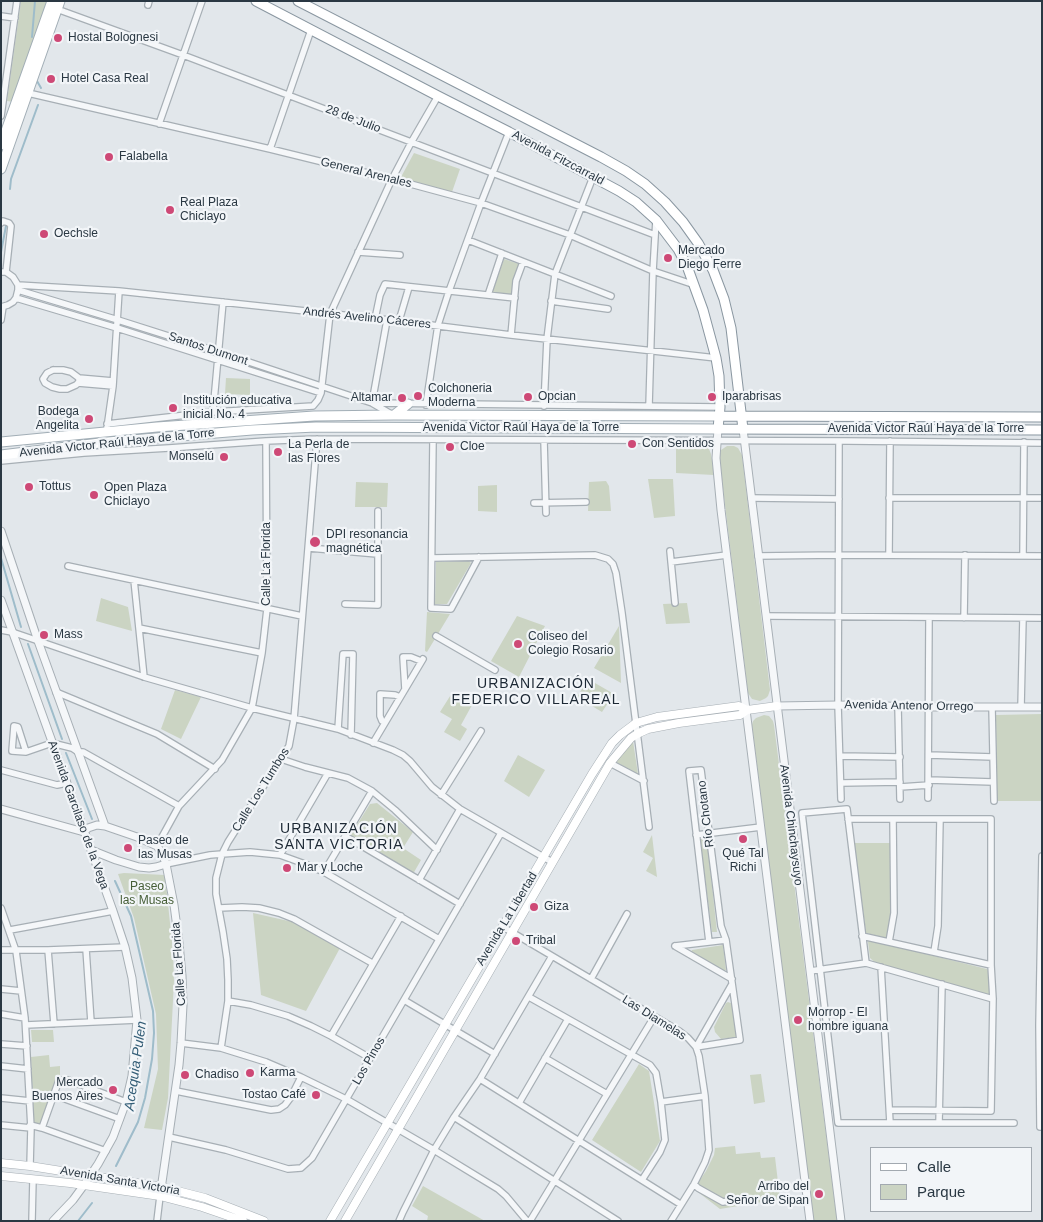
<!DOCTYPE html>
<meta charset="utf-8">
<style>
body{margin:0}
#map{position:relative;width:1043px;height:1222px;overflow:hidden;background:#e2e7eb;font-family:Arial,sans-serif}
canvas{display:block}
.frame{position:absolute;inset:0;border:2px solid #2a3843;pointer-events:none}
.legend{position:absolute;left:870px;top:1147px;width:162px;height:65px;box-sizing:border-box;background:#f2f5f8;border:1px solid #a2a9b0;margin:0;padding:6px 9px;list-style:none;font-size:15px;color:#2a3843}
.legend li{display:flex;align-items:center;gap:10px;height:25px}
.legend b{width:25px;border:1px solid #a2a9b0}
</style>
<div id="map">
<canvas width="1043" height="1222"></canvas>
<div class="frame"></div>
<ul class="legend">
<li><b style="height:6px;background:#fff"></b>Calle</li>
<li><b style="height:14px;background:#cbd4c3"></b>Parque</li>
</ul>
</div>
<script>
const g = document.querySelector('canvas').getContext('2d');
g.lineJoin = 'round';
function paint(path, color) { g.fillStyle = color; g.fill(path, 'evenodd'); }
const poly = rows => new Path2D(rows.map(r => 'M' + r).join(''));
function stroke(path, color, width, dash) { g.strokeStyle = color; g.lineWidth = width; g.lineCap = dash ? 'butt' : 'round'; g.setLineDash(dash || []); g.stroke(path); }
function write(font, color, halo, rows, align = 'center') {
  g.font = font + ' Arial,sans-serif'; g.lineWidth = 4.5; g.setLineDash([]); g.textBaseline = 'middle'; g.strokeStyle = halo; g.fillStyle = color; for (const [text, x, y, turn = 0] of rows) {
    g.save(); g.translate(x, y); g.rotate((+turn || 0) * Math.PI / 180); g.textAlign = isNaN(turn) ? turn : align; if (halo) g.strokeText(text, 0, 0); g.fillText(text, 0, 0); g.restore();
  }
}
const green = poly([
 [21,1,49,1,14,102,7,101],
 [414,153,460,169,452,192,403,180,401,177],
 [504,259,519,264,513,297,492,293],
 [226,378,250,379,250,395,225,394],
 [676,443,701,444,706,446,709,449,711,454,714,475,676,473],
 [727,446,734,446,738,448,742,455,770,690,768,696,766,698,760,701,752,699,748,693,719,456,721,450],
 [648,479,673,479,675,516,654,518],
 [606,481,609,486,611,511,588,511,589,482],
 [356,482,388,483,387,507,355,507],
 [497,485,497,512,478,511,478,486],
 [469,561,471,563,447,604,435,604,436,562],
 [101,598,128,607,132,631,96,621],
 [687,603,690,623,666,624,663,604],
 [427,612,450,614,427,652,425,651],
 [517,616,545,626,519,677,491,661],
 [619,626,621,683,594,668],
 [588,679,614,694,602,712,577,697],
 [175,690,201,697,181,739,161,729],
 [452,693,472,705,461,725,467,729,460,741,444,732,452,719,440,712],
 [1042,714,1042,801,997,801,996,715],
 [764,715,769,716,773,721,774,725,837,1221,813,1221,752,725,753,721,756,718],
 [633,741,638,774,616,762],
 [518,755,545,770,529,797,504,781],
 [377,803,413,832,403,848,421,860,413,874,350,836,370,804],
 [652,835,657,877,646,871,653,858,643,852],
 [700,839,707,839,717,932,712,932],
 [854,843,891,843,892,904,888,935,885,938,866,933],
 [124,873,165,875,173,952,174,981,168,1098,162,1130,144,1128,158,1069,156,1014,134,918,118,874],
 [253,913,293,922,340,948,306,1011,261,995],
 [869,940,987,969,989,972,991,992,988,996,879,966,870,958,868,942],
 [723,945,726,970,723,972,691,953,692,950],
 [728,1002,733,1004,736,1037,721,1039,715,1032,714,1027,726,1003],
 [31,1030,53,1030,54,1042,32,1042],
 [49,1055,50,1067,60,1066,60,1079,56,1080,42,1122,39,1125,34,1124,31,1057],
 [639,1064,649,1071,660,1141,641,1172,592,1140],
 [761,1074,765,1102,754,1104,750,1075],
 [735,1146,736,1154,760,1152,761,1158,775,1157,780,1199,720,1209,694,1189,706,1171,714,1155,715,1148],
 [423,1186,485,1221,427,1221,428,1216,412,1206]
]);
const stream = poly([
 [32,37,35,1],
 [37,81,41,88],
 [10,189,11,179,38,105],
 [1,252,6,226],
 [1,558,21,627],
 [28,644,62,739],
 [66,753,92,819],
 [115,881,131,916,153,1011,154,1033,152,1059,145,1098,138,1122,116,1166],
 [78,1221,92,1203]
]);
const minor = poly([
 [148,5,149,1],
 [54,8,183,55,655,235],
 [1,16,15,18],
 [28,93,270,149,392,179,481,203,570,235,653,271,695,285],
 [1,116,17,1],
 [159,124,202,1],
 [270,149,311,30],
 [1,223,3,221,9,223,11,226,6,272],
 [468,240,611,296],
 [358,252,400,255],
 [1,272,6,272,13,277,18,285,18,290,16,298,13,302,8,305,1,307],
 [18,285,119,291,399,321,511,335,716,358],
 [18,290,118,320,219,352,372,403,391,414],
 [488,295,502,253],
 [16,298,117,328,321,393],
 [551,301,608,309],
 [375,319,380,295,385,284,515,298],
 [1,320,3,307],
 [399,321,409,287],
 [511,335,516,281,523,262],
 [53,370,63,370,71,372,79,378,79,382,76,385,67,389,60,389,52,387,45,383,43,379,47,373,53,370],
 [79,378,113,381],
 [78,383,113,386],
 [372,403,387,320],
 [374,403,720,407],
 [426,405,438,325,449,291,481,203,509,132],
 [544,406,547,339,555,274,593,177],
 [649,406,653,271,656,220],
 [213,412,223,302],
 [107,424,213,412,313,406,318,400,321,393,330,314,392,179,412,141,438,96],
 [107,428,113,386,119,291],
 [433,440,431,608,451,609,479,557],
 [544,440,546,513],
 [839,441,838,705,841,799],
 [1,461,84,453,169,448,266,441,317,439,847,441,1042,443],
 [751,498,839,499],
 [889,498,1042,498],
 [534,503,586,502],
 [309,548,377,554],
 [670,551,675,603],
 [889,555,890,441],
 [758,556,838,555,1042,556],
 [1023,556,1024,442],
 [432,558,595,555,608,559,613,564,616,573,622,613,649,827],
 [671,562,727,555],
 [68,566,302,616],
 [134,580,144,677],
 [345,604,378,605,378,511],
 [766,616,1042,618],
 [964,618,965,555],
 [139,628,262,653],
 [1,630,12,632,144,677,252,708,338,729,393,750,403,755,410,761,432,787,460,809,552,862],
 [436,636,495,670],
 [405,689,403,657,411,657,421,661],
 [56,692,157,734,215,769],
 [898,706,900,799],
 [992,707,994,801],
 [1021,707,1023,618],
 [385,722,382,721,380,716,380,694,395,695,400,697],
 [14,726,12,751,26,752,52,743,72,748,78,752,83,752,179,806],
 [14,726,18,727,26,752],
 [338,729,343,654,353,654,351,735],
 [373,743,423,659],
 [929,755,993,757],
 [840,756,900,757],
 [281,759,305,767,348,778,372,791,395,810,437,850],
 [610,763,644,781],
 [1,770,57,785,67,783],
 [929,780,993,782],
 [841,783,900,782],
 [900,787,929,785],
 [441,795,481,731],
 [928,798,929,618],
 [848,819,991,819,991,965,993,999,991,1111,890,1110],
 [696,835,761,827],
 [345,836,460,904],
 [157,846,179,806,222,760,252,708,262,653,267,609,266,441],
 [280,855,328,773],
 [1042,856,1039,1025,1040,1127,1042,1127],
 [166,864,210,855,222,854,250,852,280,855,305,864,324,872,439,939],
 [324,872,372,791],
 [419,880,460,809],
 [1,908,16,951,25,1018,31,1128,30,1166],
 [219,908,242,907,259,908,279,913,294,919,372,963],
 [503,927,679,1031,688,1038,696,1047,699,1056,705,1096,709,1150,705,1162,694,1184,671,1221],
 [10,930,113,911],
 [862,936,991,965],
 [889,942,894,913,893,819],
 [675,946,732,979],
 [675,946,726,940],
 [86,949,91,1022],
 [1,950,48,950,125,947],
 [48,950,54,1024],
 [934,952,938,926,940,819],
 [881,967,890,1123],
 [810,971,866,963],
 [591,979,627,914],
 [1,989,21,991],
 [529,997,650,1065,656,1073,661,1102,665,1140,660,1152,642,1180],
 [993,999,866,963,847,809,802,813,838,1123,1014,1123],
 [404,1000,495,1054],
 [228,1001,251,1005,288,1016,311,1026,331,1036,370,1058],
 [1,1014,25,1018],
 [26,1025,137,1020],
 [331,1036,401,916],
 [181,1043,221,1048,266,1062,301,1077,346,1099,434,1150,498,1189,506,1196,527,1221],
 [1,1044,27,1046],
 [696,1047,740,1040,726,940,721,926,701,770,689,771,709,942],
 [696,1047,732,984],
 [221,1048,228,1001,228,980,227,959,223,932,216,894,216,878,222,854,228,842,289,746,294,719,317,439],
 [545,1058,607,1094],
 [1,1066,28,1069],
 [480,1079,680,1204],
 [176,1091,271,1110,279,1109,285,1105,291,1097,301,1077],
 [54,1095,120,1119],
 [1,1098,30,1101],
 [661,1102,705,1096],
 [519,1103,568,1019],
 [454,1117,618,1221],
 [939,1123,942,984],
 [1,1125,31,1128],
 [30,1125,42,1128,106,1151],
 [42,1128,59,1080,68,1080,126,1102],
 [169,1137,226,1150,288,1169,301,1168,312,1158,501,833],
 [694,1184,698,1188,723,1202,745,1198],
 [32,1221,33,1179],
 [157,1221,160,1196],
 [399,1221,403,1212,434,1150,454,1117,480,1079,552,956],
 [530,1221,654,1017]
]);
const tertiary = poly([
 [718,429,716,458,721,510,810,1221],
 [743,429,841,1221],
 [1,531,38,641,105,826],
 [1,600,113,911,125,947,132,978,137,1020,132,1076,126,1102,113,1137,98,1164,84,1185,73,1200,53,1221],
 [777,706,838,705,929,707,1042,707],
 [1,809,84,832],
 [84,832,88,828,97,825,105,826,137,837,157,846,162,853,166,864,174,905,179,943,182,976,183,1005,181,1043,179,1065,160,1196],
 [91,850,116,860,139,867,149,868,156,867,166,864]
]);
const secondary = poly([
 [1,1163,30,1166,162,1187,205,1198,264,1221],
 [1,1176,70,1183,160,1196,202,1207,243,1221],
 [330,1221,592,774,612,743,620,735,636,723,657,717,739,706,747,710,777,706],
 [345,1221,610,763,631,738,637,734,648,729,679,723,740,715,747,710]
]);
const primary = poly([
 [1,145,52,1],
 [1,169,60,1],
 [394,415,408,404],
 [1,442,157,427,314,416,394,415,720,416],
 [1,455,108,442,252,430,316,427,718,429]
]);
const trunk = poly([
 [256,1,438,96,509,132,619,191,636,202,656,220,678,249,687,266,703,310,716,358,719,376,720,407,718,429,1042,430],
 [298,1,601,157,626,171,645,184,665,202,683,222,698,243,713,270,724,299,731,328,743,429],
 [720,416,1042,417]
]);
const markers = [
 [58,38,5,"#ce4976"],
 [51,79,5,"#ce4976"],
 [109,157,5,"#ce4976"],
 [170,210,5,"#ce4976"],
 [44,234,5,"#ce4976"],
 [668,258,5,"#ce4976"],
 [418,396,5,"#ce4976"],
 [528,397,5,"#ce4976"],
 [712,397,5,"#ce4976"],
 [402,398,5,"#ce4976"],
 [173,408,5,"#ce4976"],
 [89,419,5,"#ce4976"],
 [632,444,5,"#ce4976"],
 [450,447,5,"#ce4976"],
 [278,452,5,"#ce4976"],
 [224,457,5,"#ce4976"],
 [29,487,5,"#ce4976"],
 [94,495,5,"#ce4976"],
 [315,542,6,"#ce4976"],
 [44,635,5,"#ce4976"],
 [518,644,5,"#ce4976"],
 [743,839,5,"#ce4976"],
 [128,848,5,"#ce4976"],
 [287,868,5,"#ce4976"],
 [534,907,5,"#ce4976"],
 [516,941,5,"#ce4976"],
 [798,1020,5,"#ce4976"],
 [250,1073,5,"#ce4976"],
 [185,1075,5,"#ce4976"],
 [113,1090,5,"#ce4976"],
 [316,1095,5,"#ce4976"],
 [819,1194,5,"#ce4976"]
];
const poiNames = [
 ["Hostal Bolognesi",68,38],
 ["Hotel Casa Real",61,79],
 ["Falabella",119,157],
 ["Real Plaza",180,203],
 ["Chiclayo",180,217],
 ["Oechsle",54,234],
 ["Mercado",678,251],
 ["Diego Ferre",678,265],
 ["Colchoneria",428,389],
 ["Moderna",428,403],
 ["Opcian",538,397],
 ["Iparabrisas",722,397],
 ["Altamar",392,398,"right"],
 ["Institución educativa",183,401],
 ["inicial No. 4",183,415],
 ["Bodega",79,412,"right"],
 ["Angelita",79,426,"right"],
 ["Con Sentidos",642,444],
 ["La Perla de",288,445],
 ["las Flores",288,459],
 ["Cloe",460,447],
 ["Monselú",214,457,"right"],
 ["Tottus",39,487],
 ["Open Plaza",104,488],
 ["Chiclayo",104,502],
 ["DPI resonancia",326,535],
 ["magnética",326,549],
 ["Mass",54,635],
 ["Coliseo del",528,637],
 ["Colegio Rosario",528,651],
 ["Paseo de",138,841],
 ["las Musas",138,855],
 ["Qué Tal",743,854,"center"],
 ["Richi",743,868,"center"],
 ["Mar y Loche",297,868],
 ["Giza",544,907],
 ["Tribal",526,941],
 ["Morrop - El",808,1013],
 ["hombre iguana",808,1027],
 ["Karma",260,1073],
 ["Chadiso",195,1075],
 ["Mercado",103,1083,"right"],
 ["Buenos Aires",103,1097,"right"],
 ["Tostao Café",306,1095,"right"],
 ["Arribo del",809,1187,"right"],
 ["Señor de Sipan",809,1201,"right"]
];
const streetNames = [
 ["28 de Julio",353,119,21],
 ["Avenida Fitzcarrald",558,158,28],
 ["General Arenales",366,173,14],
 ["Andrés Avelino Cáceres",367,318,6],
 ["Santos Dumont",208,349,18],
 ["Avenida Victor Raúl Haya de la Torre",521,428],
 ["Avenida Victor Raúl Haya de la Torre",926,429],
 ["Avenida Victor Raúl Haya de la Torre",117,443,-6],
 ["Calle La Florida",267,564,-90],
 ["Avenida Antenor Orrego",909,706,1],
 ["Calle Los Tumbos",261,790,-58],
 ["Río Chotano",706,814,-97],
 ["Avenida Garcilaso de la Vega",78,815,70],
 ["Avenida Chinchaysuyo",791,825,83],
 ["Avenida La Libertad",507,919,-59],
 ["Calle La Florida",179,964,-94],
 ["Las Diamelas",654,1018,32],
 ["Los Pinos",369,1061,-60],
 ["Avenida Santa Victoria",120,1181,10]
];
const parkNames = [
 ["Paseo",147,887],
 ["las Musas",147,901]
];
const neighbourhoodNames = [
 ["URBANIZACIÓN",536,684],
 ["FEDERICO VILLAREAL",536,700],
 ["URBANIZACIÓN",339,829],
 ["SANTA VICTORIA",339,845]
];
const waterNames = [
 ["Acequia Pulen",136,1066,-82]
];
paint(green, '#cbd4c3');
stroke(stream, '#9ebcca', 2);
stroke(minor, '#a7afb5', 8);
stroke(tertiary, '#a7afb5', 9);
stroke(secondary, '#a7afb5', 9);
stroke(primary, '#a2aeb6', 11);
stroke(trunk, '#8a97a1', 11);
stroke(minor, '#f5f7f9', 5.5);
stroke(tertiary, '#f5f7f9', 7);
stroke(secondary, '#fff', 8);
stroke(primary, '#fff', 9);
stroke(trunk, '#fff', 9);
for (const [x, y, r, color] of markers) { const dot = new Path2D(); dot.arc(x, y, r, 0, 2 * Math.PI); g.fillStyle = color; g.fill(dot); stroke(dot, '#f2f5f8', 2); }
write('12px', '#2a3843', '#f2f5f8', poiNames, 'left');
write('12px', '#2a3843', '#f2f5f8', streetNames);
write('12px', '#465e37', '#f2f5f8', parkNames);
g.letterSpacing = '1px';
write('14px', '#1c2834', '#f2f5f8', neighbourhoodNames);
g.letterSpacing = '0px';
write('italic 14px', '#345e77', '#f2f5f8', waterNames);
</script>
